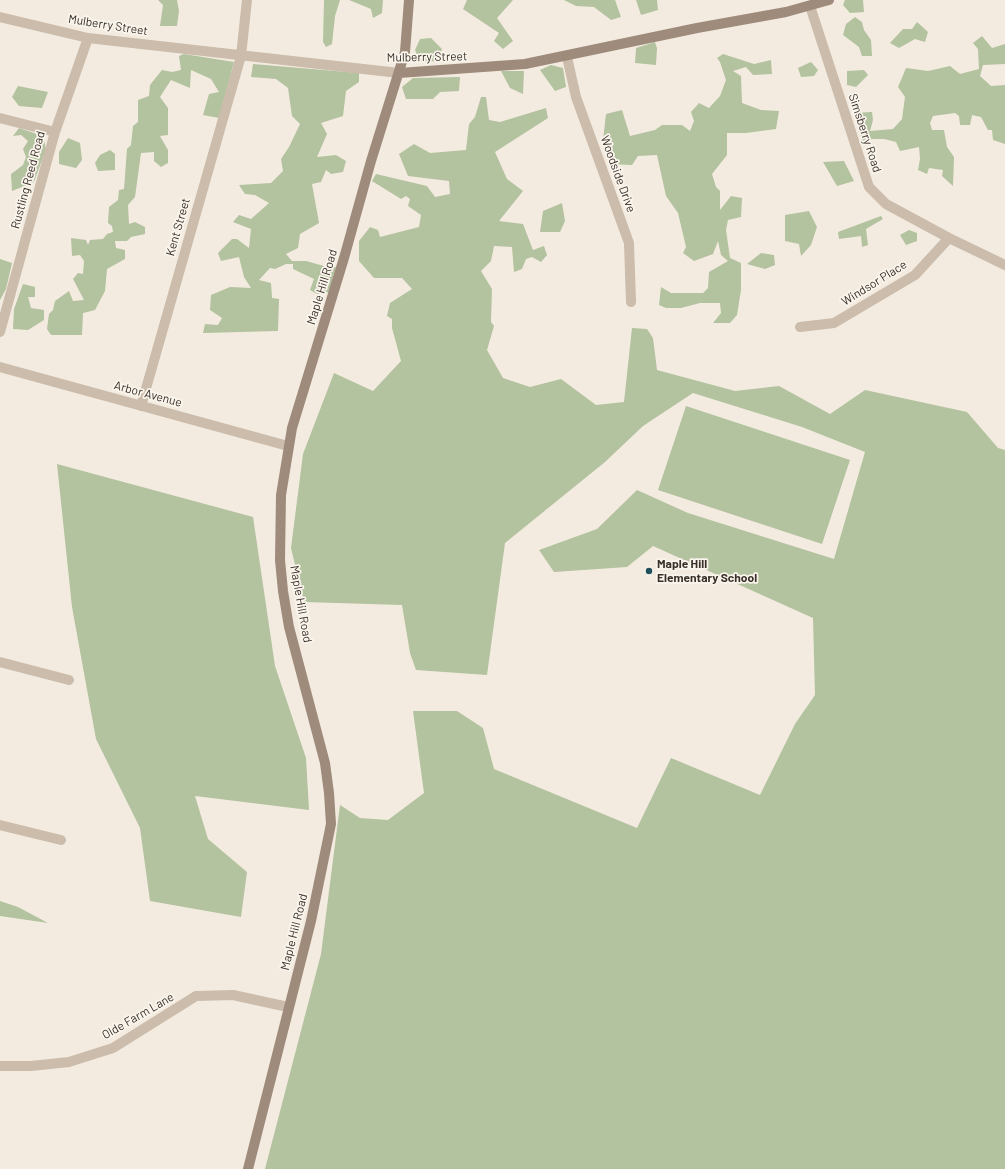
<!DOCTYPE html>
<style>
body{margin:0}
canvas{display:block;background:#f3ebdf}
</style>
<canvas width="1005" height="1169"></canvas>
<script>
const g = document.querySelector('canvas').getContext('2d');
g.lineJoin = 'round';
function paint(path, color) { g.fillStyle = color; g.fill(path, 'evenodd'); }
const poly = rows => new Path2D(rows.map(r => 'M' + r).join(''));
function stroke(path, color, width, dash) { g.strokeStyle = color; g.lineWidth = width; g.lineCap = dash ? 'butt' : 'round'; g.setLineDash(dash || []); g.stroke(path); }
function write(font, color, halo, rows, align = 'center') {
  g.font = font + ' Barlow,sans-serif'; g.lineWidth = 3.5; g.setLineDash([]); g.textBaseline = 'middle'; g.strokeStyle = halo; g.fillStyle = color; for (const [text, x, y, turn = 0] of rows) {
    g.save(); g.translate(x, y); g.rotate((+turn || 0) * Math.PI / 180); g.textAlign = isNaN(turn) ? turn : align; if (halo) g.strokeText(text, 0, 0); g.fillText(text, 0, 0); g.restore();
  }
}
const green = poly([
 [158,0,177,0,179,11,177,26,160,26,163,5],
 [324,0,340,0,335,16,332,44,326,47,323,42],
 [349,0,383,0,382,13,373,18,371,9],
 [467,0,513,0,497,18,513,41,503,49,494,41,499,33,463,9],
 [564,0,615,0,621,17,611,20,594,7,576,6],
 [636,0,657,0,658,10,641,15],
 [845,0,863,0,864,12,850,13,843,5],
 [855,17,862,22,864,30,871,40,872,56,862,56,859,47,843,35,846,24],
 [917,22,928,32,925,42,915,39,899,48,890,43,903,29,912,29],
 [982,36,992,48,1005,44,1005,64,983,65,980,76,991,86,1005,85,1005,144,993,140,992,130,988,130,981,117,972,115,970,125,960,125,959,116,955,113,933,116,930,123,932,130,944,130,947,147,954,157,953,186,942,176,943,170,929,168,927,174,918,170,920,159,919,147,900,151,896,142,884,139,872,139,863,143,859,132,855,113,872,112,873,120,870,131,893,129,902,119,905,97,898,87,906,68,928,71,950,66,960,74,979,69,978,49,973,43],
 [431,38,442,49,438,61,420,62,415,50,420,39],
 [655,42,657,48,656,65,635,63,636,48],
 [184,54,234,62,219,118,203,115,209,94,219,92,211,79,191,70,190,88,171,80,160,97,168,108,168,135,160,136,168,150,168,163,161,167,154,161,154,152,141,153,135,197,128,205,129,224,135,222,145,227,145,234,131,237,127,241,115,241,116,248,125,250,125,259,107,269,105,291,95,310,83,313,82,335,51,335,47,329,49,314,53,310,55,301,69,291,73,301,84,300,73,279,78,273,83,274,84,261,80,255,72,256,71,238,86,240,88,245,90,240,103,239,107,234,113,232,112,226,108,223,109,207,118,200,119,190,124,189,127,149,131,145,133,126,138,122,138,100,149,96,150,85,162,70,172,72,181,70,179,56],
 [723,54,754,64,771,60,772,74,753,75,746,67,733,71,741,76,742,103,761,110,779,111,776,129,746,133,727,133,727,155,712,174,716,187,720,191,720,210,731,196,742,198,741,217,728,220,726,230,730,258,741,263,741,290,737,315,730,323,713,323,721,313,720,303,700,303,681,308,666,308,659,305,661,287,671,293,703,293,708,288,709,272,728,261,721,255,718,241,713,254,694,261,683,253,686,247,678,213,666,196,657,155,638,156,632,165,610,164,603,140,606,114,622,110,630,136,655,130,662,125,682,125,690,131,694,121,691,112,699,103,709,108,720,96,726,80,720,62,717,58],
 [811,62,818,70,814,76,801,77,798,68],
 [253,64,359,73,359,82,346,91,343,116,321,123,327,134,317,157,336,155,346,161,343,172,331,174,326,170,321,182,312,184,319,223,300,234,298,248,286,254,292,261,306,261,324,266,336,267,329,292,317,294,310,290,314,279,293,269,293,264,286,264,275,269,270,268,259,280,271,283,272,298,279,299,278,331,203,333,205,324,218,325,222,318,210,310,211,295,230,287,251,288,244,277,239,257,221,261,218,253,232,239,237,239,249,248,251,229,233,222,239,215,251,219,269,203,255,195,245,194,239,185,271,183,283,171,281,159,289,147,300,124,292,116,288,88,276,79,251,77],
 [551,65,563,68,566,87,555,91,540,70],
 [864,70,868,75,856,87,847,85,847,71],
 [501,71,524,71,523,94,510,88],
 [460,77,459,91,440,92,433,99,406,99,402,87,413,78],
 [18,86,48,92,42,108,19,106,12,97],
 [481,97,486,97,489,120,500,122,546,108,548,118,495,152,507,179,523,191,499,221,523,224,533,250,544,246,547,255,541,262,532,257,526,259,522,269,514,272,512,247,494,246,491,261,481,271,492,289,491,322,494,326,487,350,503,378,530,387,561,379,596,405,624,402,632,328,647,329,653,338,657,370,735,391,779,386,830,414,865,390,967,412,998,448,1005,450,1005,1169,265,1169,321,954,340,805,360,818,388,820,424,793,413,711,457,711,483,728,494,769,637,828,671,758,760,795,795,724,815,695,813,618,653,546,627,567,554,572,539,550,597,529,637,490,688,513,834,559,865,452,802,427,693,393,643,426,605,462,505,543,487,675,416,670,410,653,402,605,304,602,291,548,303,454,334,373,373,391,401,361,392,328,392,319,387,316,390,303,412,289,402,278,374,278,359,261,359,241,370,227,378,230,380,237,419,227,421,215,408,206,410,199,406,196,401,199,372,181,376,174,427,186,435,197,450,194,449,181,408,176,399,154,414,144,430,153,466,150,469,124,475,117],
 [19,128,43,136,46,149,34,182,12,191,11,174,23,165,26,157,23,149,28,141,21,135,13,136],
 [68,138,80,143,82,160,76,168,59,164,59,152],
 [110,150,115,154,115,170,98,171,95,163,100,155],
 [844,161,854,181,837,186,823,162],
 [562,203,565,221,560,232,540,232,543,211],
 [809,211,817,227,811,245,801,256,799,244,785,241,785,215],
 [881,216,883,219,866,229,868,245,862,247,861,236,839,239,838,232],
 [909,230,917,233,917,241,906,245,900,235],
 [761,253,774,255,775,265,765,269,747,264],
 [0,259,12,263,6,289,0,300],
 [23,284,35,287,35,297,28,297,31,308,44,310,44,320,28,330,13,329,14,309],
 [686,406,850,460,822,544,658,490],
 [57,464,253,517,275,666,306,758,309,810,195,796,208,839,247,872,241,917,150,901,140,828,96,739,72,607],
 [0,901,18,907,48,923,0,916]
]);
const street = poly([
 [810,6,869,187,886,204,949,238,1005,265],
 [0,17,88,38,399,73],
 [567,57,576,97,629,243,631,302],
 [0,118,55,132],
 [800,327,834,323,915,275,949,238],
 [0,332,55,132,88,38],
 [0,367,288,446],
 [141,406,241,56,247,0],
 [0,662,69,680],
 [0,825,61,840],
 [0,1066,31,1066,69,1062,113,1048,196,996,233,995,288,1007]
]);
const secondary = poly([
 [399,73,525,64,697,28,786,12,829,0],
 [248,1169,311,921,331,824,329,793,325,763,289,627,283,591,280,560,281,495,292,428,344,258,371,161,405,52,409,0]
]);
const markers = [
 [649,571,4,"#20515a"]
];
const streetNames = [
 ["Mulberry Street",108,25,9],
 ["Mulberry Street",427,57,-1],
 ["Simsberry Road",865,133,72],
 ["Woodside Drive",618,174,70],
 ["Rustling Reed Road",28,180,-75],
 ["Kent Street",178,227,-74],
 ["Windsor Place",874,283,-32],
 ["Maple Hill Road",322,287,-73],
 ["Arbor Avenue",148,394,15],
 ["Maple Hill Road",301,604,80],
 ["Maple Hill Road",294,932,-76],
 ["Olde Farm Lane",138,1016,-30]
];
const poiNames = [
 ["Maple Hill",657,564],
 ["Elementary School",657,578]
];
paint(green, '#b3c29f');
stroke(street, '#cbbcab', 10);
stroke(secondary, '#9f8b7c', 10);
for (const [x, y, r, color] of markers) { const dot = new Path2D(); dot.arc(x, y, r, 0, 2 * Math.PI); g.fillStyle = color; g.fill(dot); stroke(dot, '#faf5ec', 1.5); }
write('12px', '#39302a', '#faf5ec', streetNames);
write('bold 12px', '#39302a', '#faf5ec', poiNames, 'left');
</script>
